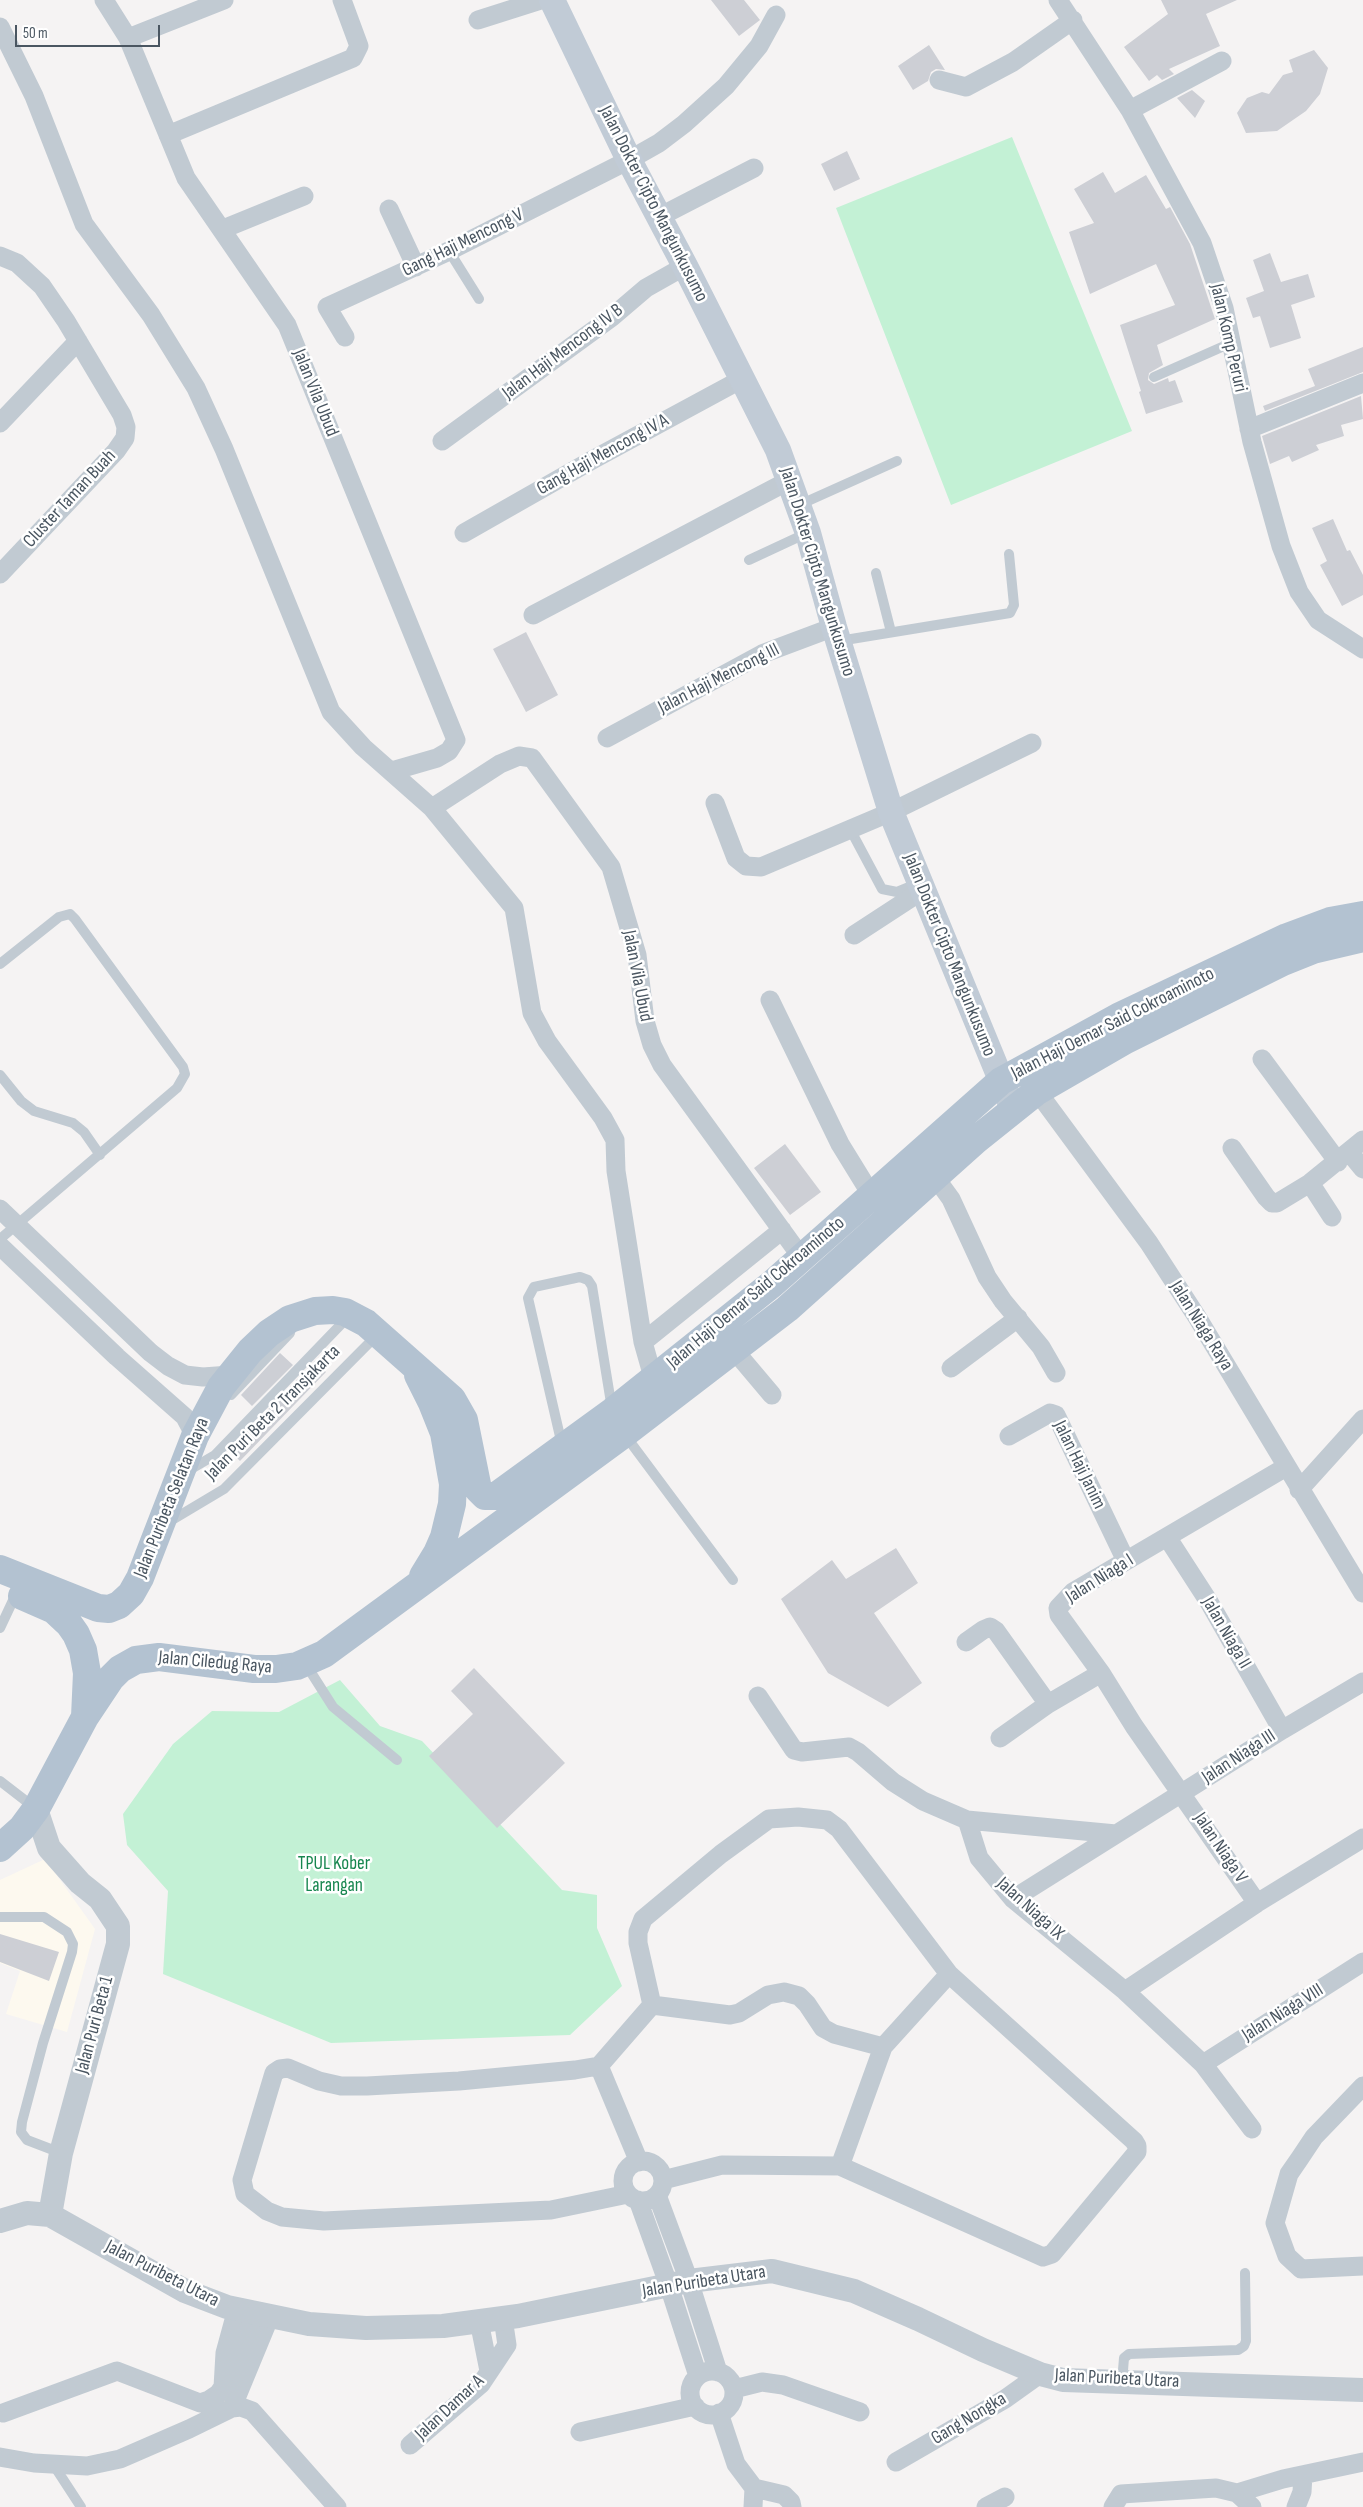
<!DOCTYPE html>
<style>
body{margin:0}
#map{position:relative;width:1363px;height:2507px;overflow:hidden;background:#f5f3f3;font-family:"Sofia Sans Condensed",sans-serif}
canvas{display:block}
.scale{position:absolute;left:15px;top:25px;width:145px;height:22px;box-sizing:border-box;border:2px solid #4a5661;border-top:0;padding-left:6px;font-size:15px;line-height:18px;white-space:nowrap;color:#4a5661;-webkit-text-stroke:4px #fff;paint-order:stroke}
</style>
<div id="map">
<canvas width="1363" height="2507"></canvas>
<div class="scale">50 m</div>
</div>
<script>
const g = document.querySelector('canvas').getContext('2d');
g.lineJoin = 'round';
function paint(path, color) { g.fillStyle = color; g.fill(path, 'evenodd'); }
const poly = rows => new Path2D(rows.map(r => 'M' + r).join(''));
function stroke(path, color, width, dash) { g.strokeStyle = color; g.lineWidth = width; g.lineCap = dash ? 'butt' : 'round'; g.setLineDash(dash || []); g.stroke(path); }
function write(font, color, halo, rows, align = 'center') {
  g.font = font + ' "Sofia Sans Condensed",sans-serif'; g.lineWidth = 5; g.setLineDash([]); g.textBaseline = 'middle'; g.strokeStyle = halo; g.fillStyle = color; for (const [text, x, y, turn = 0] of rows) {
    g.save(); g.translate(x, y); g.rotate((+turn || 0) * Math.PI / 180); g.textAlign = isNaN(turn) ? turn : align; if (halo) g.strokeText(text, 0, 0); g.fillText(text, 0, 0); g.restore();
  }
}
const commercial = poly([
 [45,1859,95,1929,67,2032,6,2014,20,1971,0,1963,0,1880]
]);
const green = poly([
 [1012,137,1132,431,951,505,836,208],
 [340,1680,380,1726,422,1741,562,1890,597,1895,597,1928,622,1986,570,2035,331,2043,163,1974,168,1891,127,1845,123,1814,173,1744,212,1711,279,1712]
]);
const building = poly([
 [711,0,744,0,760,20,739,36],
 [1161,0,1237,0,1206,14,1220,46,1169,69,1174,74,1162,80,1157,75,1149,81,1124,47,1168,14],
 [929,45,945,70,936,69,931,72,928,81,913,90,898,66],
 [1314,50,1328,68,1320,94,1306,111,1277,131,1246,133,1237,113,1247,98,1262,92,1269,94,1283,75,1293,72,1289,60],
 [1192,90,1205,101,1195,118,1177,98],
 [847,151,860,179,834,191,821,164],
 [1103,172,1115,193,1146,175,1166,209,1170,207,1190,244,1215,319,1157,345,1163,365,1149,373,1148,380,1154,384,1168,378,1169,382,1175,380,1183,402,1146,414,1139,392,1141,391,1120,325,1175,305,1156,264,1090,294,1069,232,1094,223,1074,189],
 [1270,253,1281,282,1308,274,1315,297,1291,305,1301,338,1270,348,1260,316,1253,318,1246,298,1264,291,1253,260],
 [1363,347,1363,372,1265,411,1263,406,1315,386,1308,369],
 [1361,396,1363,419,1341,425,1344,436,1316,445,1319,450,1292,462,1289,456,1270,464,1262,436],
 [1333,519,1347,551,1350,550,1363,575,1363,595,1342,606,1320,565,1327,561,1312,528],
 [526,632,558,695,526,712,493,649],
 [785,1144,821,1192,790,1215,754,1168],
 [280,1353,293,1365,252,1406,241,1395],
 [315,1361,326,1372,240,1461,229,1450],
 [896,1548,918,1583,874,1613,922,1683,888,1707,828,1673,781,1599,832,1560,846,1579],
 [474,1668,565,1763,497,1828,429,1756,473,1714,451,1691],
 [0,1934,59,1952,49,1981,0,1962]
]);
const service = poly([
 [449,251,479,299],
 [1154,377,1231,343],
 [799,505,897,461],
 [749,560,807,533],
 [876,573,891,632],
 [839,641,1010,613,1014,605,1009,554],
 [850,829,882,889,897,892,919,883],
 [0,964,59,917,70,914,75,919,183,1067,185,1074,177,1088,0,1239],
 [0,1075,21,1101,34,1111,73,1123,84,1132,100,1155],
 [231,1395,290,1333],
 [625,1435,733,1580],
 [562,1445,528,1298,534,1287,580,1277,588,1280,592,1286,612,1409],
 [186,1472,215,1455,350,1315],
 [167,1523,224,1489,378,1334],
 [0,1628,16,1594],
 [305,1663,333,1707,397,1760],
 [0,1781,35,1808],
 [0,1917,44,1917,67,1932,73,1944,72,1952,43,2043,22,2122,21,2132,27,2140,61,2153],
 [1122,2382,1124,2358,1129,2354,1238,2350,1244,2346,1246,2341,1245,2273],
 [53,2464,81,2507]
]);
const minor = poly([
 [104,0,128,38,186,178,287,325,456,740,449,751,437,758,392,771],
 [1058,0,1130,110,1202,243,1224,308,1252,442,1281,546,1299,592,1318,620,1363,649],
 [478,20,541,0],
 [0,27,34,96,84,224,151,315,196,388,224,449,331,712,363,747,432,808,514,908,532,1013,547,1041,603,1118,615,1140,616,1171,643,1342,656,1388],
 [128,38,224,0],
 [939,80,966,87,1013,62,1073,20],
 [1130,110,1222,61],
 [168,135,353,58,359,46,342,0],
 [389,209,416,267],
 [659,217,754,168],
 [223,229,304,196],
 [0,256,17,263,42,286,66,321,122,415,126,427,125,438,116,451,0,574],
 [345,337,327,307,449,251,629,160,659,143,684,124,726,86,759,46,776,15],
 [0,423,78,341],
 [1249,429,1363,383],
 [442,441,612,317,646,288,685,266],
 [464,533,594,459,742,379],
 [533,615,790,480],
 [607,738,762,654,834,627],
 [715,803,736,858,746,866,761,867,891,812,1032,743],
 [432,808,500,764,519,756,532,758,611,867,637,955,645,1021,652,1045,662,1065,802,1258],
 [854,935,923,890],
 [770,1000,840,1144,872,1196],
 [1262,1059,1338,1162],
 [1031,1083,1149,1243,1197,1317,1363,1593],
 [1232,1148,1266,1197,1272,1203,1277,1203,1310,1183,1363,1140],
 [1349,1152,1363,1169],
 [935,1177,951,1199,987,1277,1003,1301,1041,1347,1056,1373],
 [1310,1183,1332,1217],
 [0,1209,151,1353,168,1366,185,1375,203,1377,230,1375],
 [0,1246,117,1357,185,1417,195,1436],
 [643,1342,782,1230],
 [734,1350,772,1395],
 [951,1368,1018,1318],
 [1009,1436,1050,1413,1056,1415,1126,1561],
 [1299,1490,1363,1419],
 [1167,1537,1209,1602,1282,1730],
 [966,1642,983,1630,990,1627,996,1631,1048,1704],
 [758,1696,794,1750,802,1752,849,1747,858,1752,893,1782,923,1801,967,1820,1116,1834],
 [1000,1738,1048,1704,1101,1673],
 [967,1820,979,1858,1013,1899,1125,1991,1203,2064,1252,2129],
 [1013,1899,1282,1730,1363,1682],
 [1257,1903,1134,1726,1101,1673,1059,1615,1058,1608,1073,1592,1286,1467],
 [1125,1991,1257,1903,1363,1838],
 [652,2005,730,2015,739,2013,768,1995,784,1992,799,1996,807,2004,823,2028,834,2034,883,2047],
 [1203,2064,1363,1962],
 [599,2066,652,2005,638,1943,638,1932,643,1919,721,1854,769,1819,798,1817,827,1820,839,1829,949,1974,1134,2141,1137,2146,1137,2152,1052,2254,1043,2257,840,2166,722,2165,663,2180],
 [1363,2086,1314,2137,1300,2158,1289,2174,1275,2223,1287,2256,1301,2269,1363,2266],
 '623 2181a20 20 0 1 1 40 0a20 20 0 1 1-40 0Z',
 [840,2166,883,2047,949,1974],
 [628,2194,551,2210,324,2221,282,2217,267,2211,245,2194,242,2180,274,2073,280,2069,288,2068,319,2081,341,2086,367,2086,459,2081,575,2070,599,2066,639,2162],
 [657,2195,689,2281,718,2372],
 [638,2200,669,2286,698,2376],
 [479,2321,489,2371],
 '690 2393a22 22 0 1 1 44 0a22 22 0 1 1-44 0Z',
 [223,2387,225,2353,237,2309],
 [734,2389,762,2382,783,2385,860,2412],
 [232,2408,270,2316],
 [3,2413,117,2371,200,2403,209,2400,218,2394,235,2370,241,2358,253,2313],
 [719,2413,736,2464,754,2488,753,2507],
 [580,2432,695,2406],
 [410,2445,481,2384,507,2345,503,2318],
 [0,2457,34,2463,87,2466,120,2459,189,2429,232,2408,241,2407,252,2411,337,2507],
 [896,2462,1005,2399,1040,2374],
 [754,2488,784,2495,791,2502,792,2507],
 [1237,2493,1283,2479,1363,2462],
 [986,2507,1005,2497],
 [1113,2507,1121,2494,1216,2488,1237,2493,1252,2507],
 [1296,2507,1302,2492,1303,2475]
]);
const tertiary = poly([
 [36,1809,49,1848,80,1883,100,1899,118,1926,118,1944,61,2153,50,2215],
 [0,2221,27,2213,50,2215,185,2291,227,2307,309,2324,366,2328,443,2326,518,2316,689,2281,772,2271,854,2291,918,2319,983,2350,1040,2374,1063,2380,1363,2390]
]);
const secondary = poly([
 [552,0,629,160,685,266,778,450,808,533,834,627,891,812,1013,1109]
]);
const primary = poly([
 [418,1375,432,1403,444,1433,453,1484,452,1504,444,1537,437,1553,423,1576],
 [0,1569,98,1608,109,1609,119,1605,131,1594,140,1578,195,1436,221,1387,250,1351,269,1333,290,1319,315,1311,333,1310,345,1312,366,1323,452,1399,464,1420,478,1489,485,1496,496,1496,613,1411,772,1284,1001,1081,1118,1017,1287,937,1330,921,1363,915],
 [22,1596,54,1610,69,1624,76,1634,83,1650,87,1673,85,1717],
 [0,1848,22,1828,36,1809,85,1717,111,1678,120,1669,136,1660,159,1657,254,1669,276,1669,297,1666,324,1654,624,1434,787,1309,976,1140,1036,1092,1126,1040,1283,962,1313,950,1363,938]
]);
const streetNames = [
 ["Jalan Dokter Cipto Mangunkusumo",653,204,63],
 ["Gang Haji Mencong V",463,243,-26],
 ["Jalan Komp Peruri",1228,338,77],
 ["Jalan Haji Mencong IV B",563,352,-37],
 ["Jalan Vila Ubud",315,393,68],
 ["Gang Haji Mencong IV A",603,455,-29],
 ["Cluster Taman Buah",70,499,-47],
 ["Jalan Dokter Cipto Mangunkusumo",817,572,73],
 ["Jalan Haji Mencong III",719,679,-27],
 ["Jalan Dokter Cipto Mangunkusumo",949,955,68],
 ["Jalan Vila Ubud",637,976,79],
 ["Jalan Haji Oemar Said Cokroaminoto",1113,1024,-27],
 ["Jalan Haji Oemar Said Cokroaminoto",756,1293,-40],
 ["Jalan Niaga Raya",1201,1326,58],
 ["Jalan Puri Beta 2 Transjakarta",273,1413,-45],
 ["Jalan Haji Janim",1079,1465,64],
 ["Jalan Puribeta Selatan Raya",172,1498,-68],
 ["Jalan Niaga I",1100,1579,-32],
 ["Jalan Niaga II",1226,1633,60],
 ["Jalan Ciledug Raya",215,1663,5],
 ["Jalan Niaga III",1239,1757,-33],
 ["Jalan Niaga V",1220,1848,56],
 ["Jalan Niaga IX",1030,1909,42],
 ["Jalan Niaga VIII",1283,2013,-32],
 ["Jalan Puri Beta 1",95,2025,-75],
 ["Jalan Puribeta Utara",162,2274,27],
 ["Jalan Puribeta Utara",704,2282,-9],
 ["Jalan Puribeta Utara",1117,2379,3],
 ["Jalan Damar A",450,2408,-43],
 ["Gang Nongka",969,2419,-31]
];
const parkNames = [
 ["TPUL Kober",334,1864],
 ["Larangan",334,1886]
];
paint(commercial, '#fdf9ef');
paint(green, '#c3f1d5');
paint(building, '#cdcfd5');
stroke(service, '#c1cad2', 10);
stroke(minor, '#c1cad2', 19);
stroke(tertiary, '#c1cad2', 24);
stroke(secondary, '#c1cbd6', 26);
stroke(primary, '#b3c2d1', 28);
write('19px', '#4a5661', '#fff', streetNames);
write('19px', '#17864f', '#fff', parkNames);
</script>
